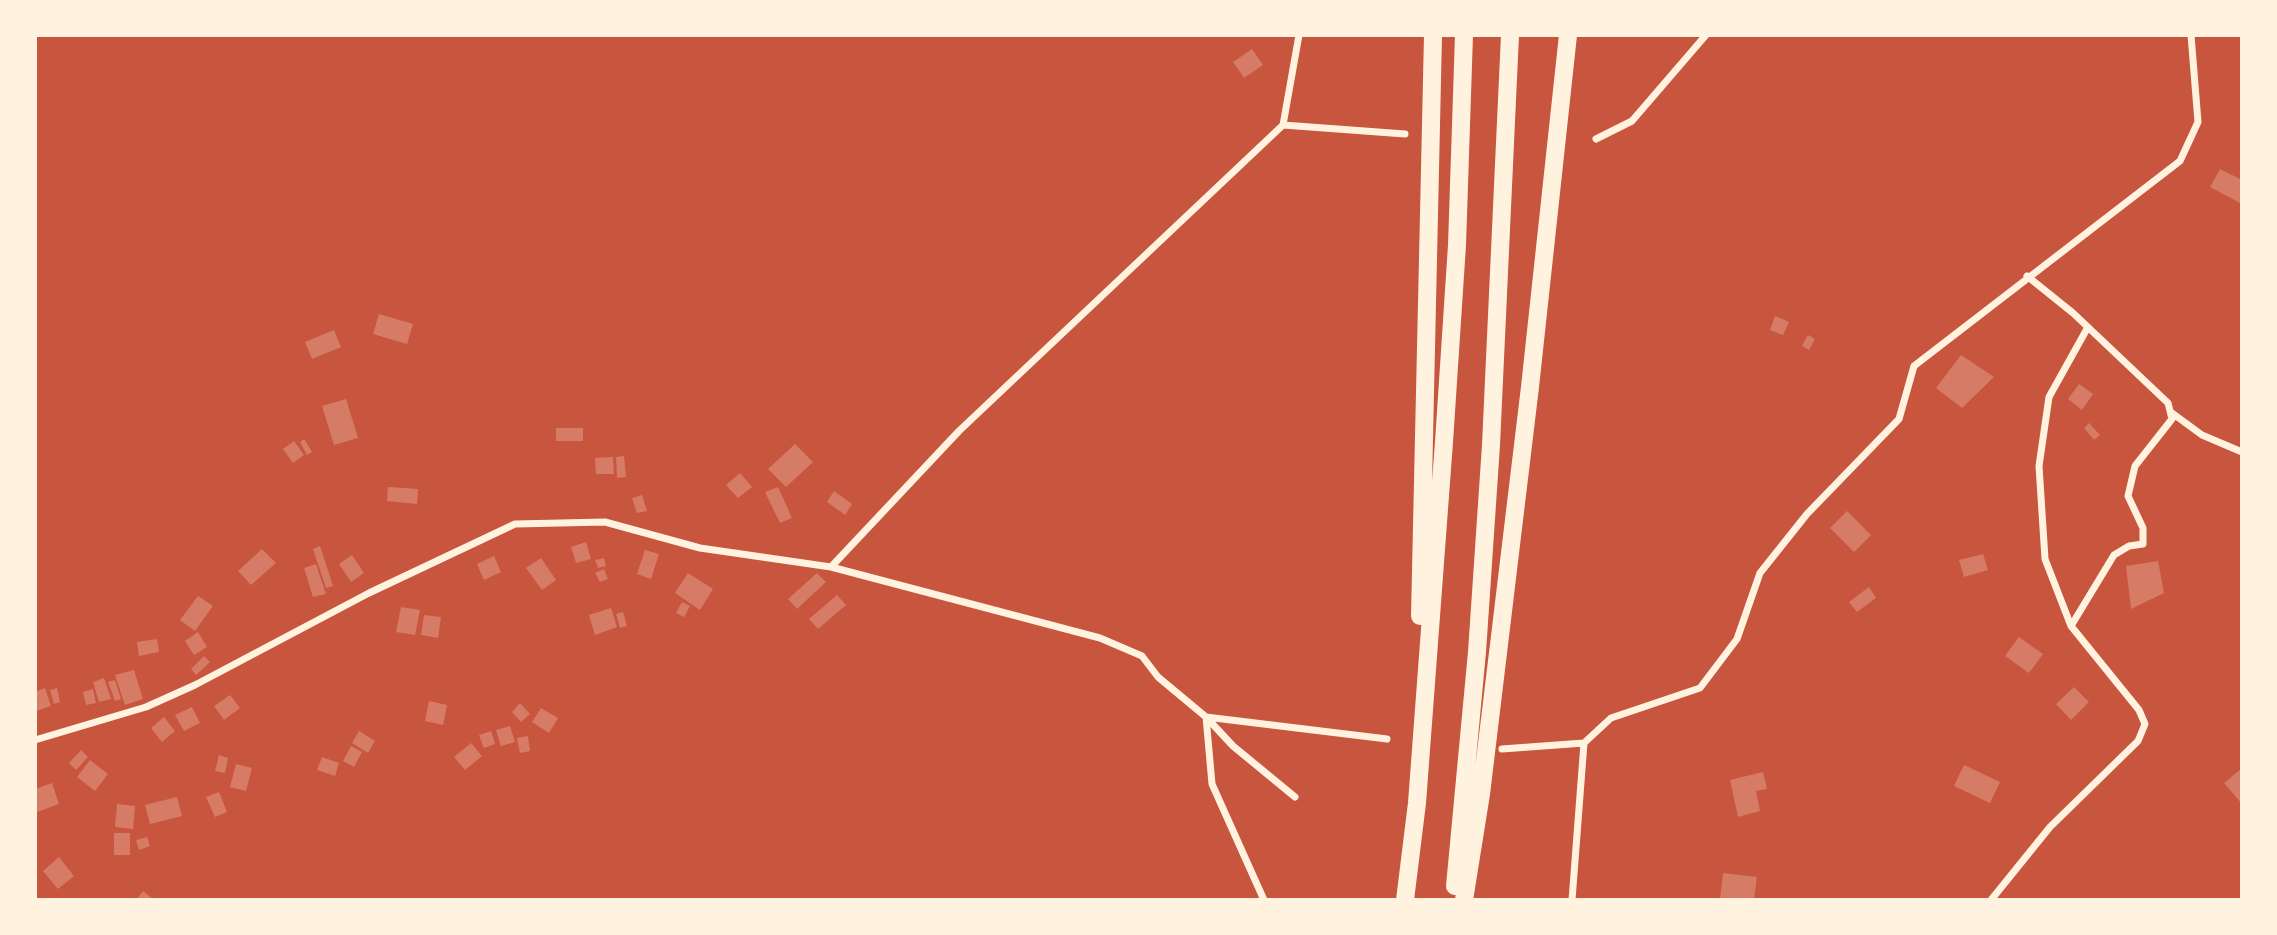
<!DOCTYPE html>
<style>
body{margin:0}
#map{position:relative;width:2277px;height:935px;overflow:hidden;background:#c8553d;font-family:"Noto Sans",sans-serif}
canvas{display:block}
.frame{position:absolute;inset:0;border:37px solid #fff3e0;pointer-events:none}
</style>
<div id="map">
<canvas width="2277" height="935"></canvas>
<div class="frame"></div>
</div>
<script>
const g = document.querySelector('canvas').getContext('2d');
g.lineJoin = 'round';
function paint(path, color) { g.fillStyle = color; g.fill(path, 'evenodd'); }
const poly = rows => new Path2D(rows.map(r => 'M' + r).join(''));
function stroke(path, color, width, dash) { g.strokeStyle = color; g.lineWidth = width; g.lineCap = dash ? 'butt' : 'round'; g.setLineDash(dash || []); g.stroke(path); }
const building = poly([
 [1252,49,1263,65,1244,78,1233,62],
 [2220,169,2242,180,2242,204,2210,187],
 [379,314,413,324,407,344,373,334],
 [1775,316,1789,322,1783,335,1770,330],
 [334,330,341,347,312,359,305,342],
 [1808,335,1815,339,1809,350,1802,346],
 [1961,355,1994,377,1962,408,1936,388],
 [2079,384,2093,394,2082,410,2068,399],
 [346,399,358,438,334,445,322,406],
 [2089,423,2100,435,2094,440,2084,428],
 [556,428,583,428,583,441,556,441],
 [304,439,312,452,307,455,300,442],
 [294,441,304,455,293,463,283,449],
 [795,444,813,462,786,487,768,469],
 [624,456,626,477,617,478,616,457],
 [613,457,614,474,596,474,595,458],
 [740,473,752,487,738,498,726,485],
 [388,487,418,489,417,504,387,501],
 [778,487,792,518,780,523,765,492],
 [834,491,852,504,845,515,827,502],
 [642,495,647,511,637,513,632,498],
 [1847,511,1871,535,1854,552,1830,528],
 [586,542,591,559,576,563,571,547],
 [320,546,333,586,326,588,313,549],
 [262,549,276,563,251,585,238,571],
 [645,550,659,554,651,579,637,574],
 [1983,554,1988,570,1964,577,1959,560],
 [352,555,364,573,351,582,339,564],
 [494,556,501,572,484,580,477,564],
 [541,558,556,580,542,590,526,568],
 [604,558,606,566,598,568,595,560],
 [2158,561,2164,593,2131,609,2126,566],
 [316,564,326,594,313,597,304,568],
 [604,569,608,579,600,582,595,573],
 [688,573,713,589,700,610,675,593],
 [817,573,826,582,797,609,788,599],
 [1869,587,1876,598,1857,612,1849,602],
 [837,595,846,605,818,629,809,619],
 [198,596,213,606,195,631,180,620],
 [682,602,690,606,684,617,676,613],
 [401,607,420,610,415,635,396,632],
 [611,608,617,627,595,635,589,615],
 [623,612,627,626,620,628,616,614],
 [424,615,441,617,438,638,421,635],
 [198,632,207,647,194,655,185,641],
 [2019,637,2043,654,2029,673,2005,656],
 [157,639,159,652,139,656,137,642],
 [204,656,210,662,196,675,191,669],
 [134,670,143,699,125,705,115,675],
 [104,678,111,699,99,702,93,682],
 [115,680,121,699,115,701,108,682],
 [2074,687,2089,702,2071,720,2056,704],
 [45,688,51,706,36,711,35,692],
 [57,688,60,702,54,704,50,690],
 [93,689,96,703,86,705,83,692],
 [230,695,240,708,224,720,214,706],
 [429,701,447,705,443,725,425,721],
 [520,703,530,714,521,722,512,712],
 [192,707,200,723,184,731,175,715],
 [541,708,558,718,549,733,532,722],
 [164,717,175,731,162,742,151,728],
 [510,726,515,742,501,746,496,730],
 [359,731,375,741,368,753,352,743],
 [491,731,495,744,484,748,479,735],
 [528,736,530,751,520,753,517,738],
 [471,743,482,756,465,770,454,757],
 [351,746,362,752,354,767,343,761],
 [81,750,88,757,76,770,69,763],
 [219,755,228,758,225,773,215,771],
 [322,757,339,763,335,776,317,770],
 [90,760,108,774,95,791,77,777],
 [236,764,252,768,246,791,230,787],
 [1964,765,2000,782,1990,803,1954,786],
 [2242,768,2242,804,2224,783],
 [1763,772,1767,789,1756,791,1760,811,1738,817,1730,780],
 [52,783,59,804,37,812,35,789],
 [219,792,227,812,215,817,206,797],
 [177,797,182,816,150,824,145,805],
 [117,804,135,806,133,829,115,827],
 [114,833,130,833,130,855,114,855],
 [147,837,150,846,139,850,136,840],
 [59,857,74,876,58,889,43,871],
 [1723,873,1757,877,1754,900,1720,900],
 [143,891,154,900,136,900]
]);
const minor = poly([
 [1283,125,1299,35],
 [1596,139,1632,121,1706,35],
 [2172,413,2202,435,2242,452],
 [831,567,959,431,1283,125,1405,134],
 [2071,626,2045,559,2039,466,2049,397,2088,327],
 [35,740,146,707,195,685,369,593,515,524,605,522,700,548,831,567,1100,638,1142,656,1158,677,1206,717,1233,746,1295,797],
 [1502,749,1584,743,1611,718,1700,688,1737,639,1760,573,1807,514,1899,419,1914,366,2180,161,2198,122,2191,35],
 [1264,900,1212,784,1206,717,1387,739],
 [1572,900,1584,743],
 [1991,900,2050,827,2138,741,2145,724,2139,710,2071,626,2114,555,2129,546,2143,544,2143,528,2128,496,2135,466,2172,419,2168,403,2073,313,2027,276]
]);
const motorway = poly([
 [1420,616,1433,35],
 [1455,886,1477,652,1491,445,1510,35],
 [1405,900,1417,803,1444,442,1457,245,1464,35],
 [1464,900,1481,794,1530,387,1568,35]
]);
paint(building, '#d67c66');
stroke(minor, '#fff3e0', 7);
stroke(motorway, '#fff3e0', 18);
</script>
